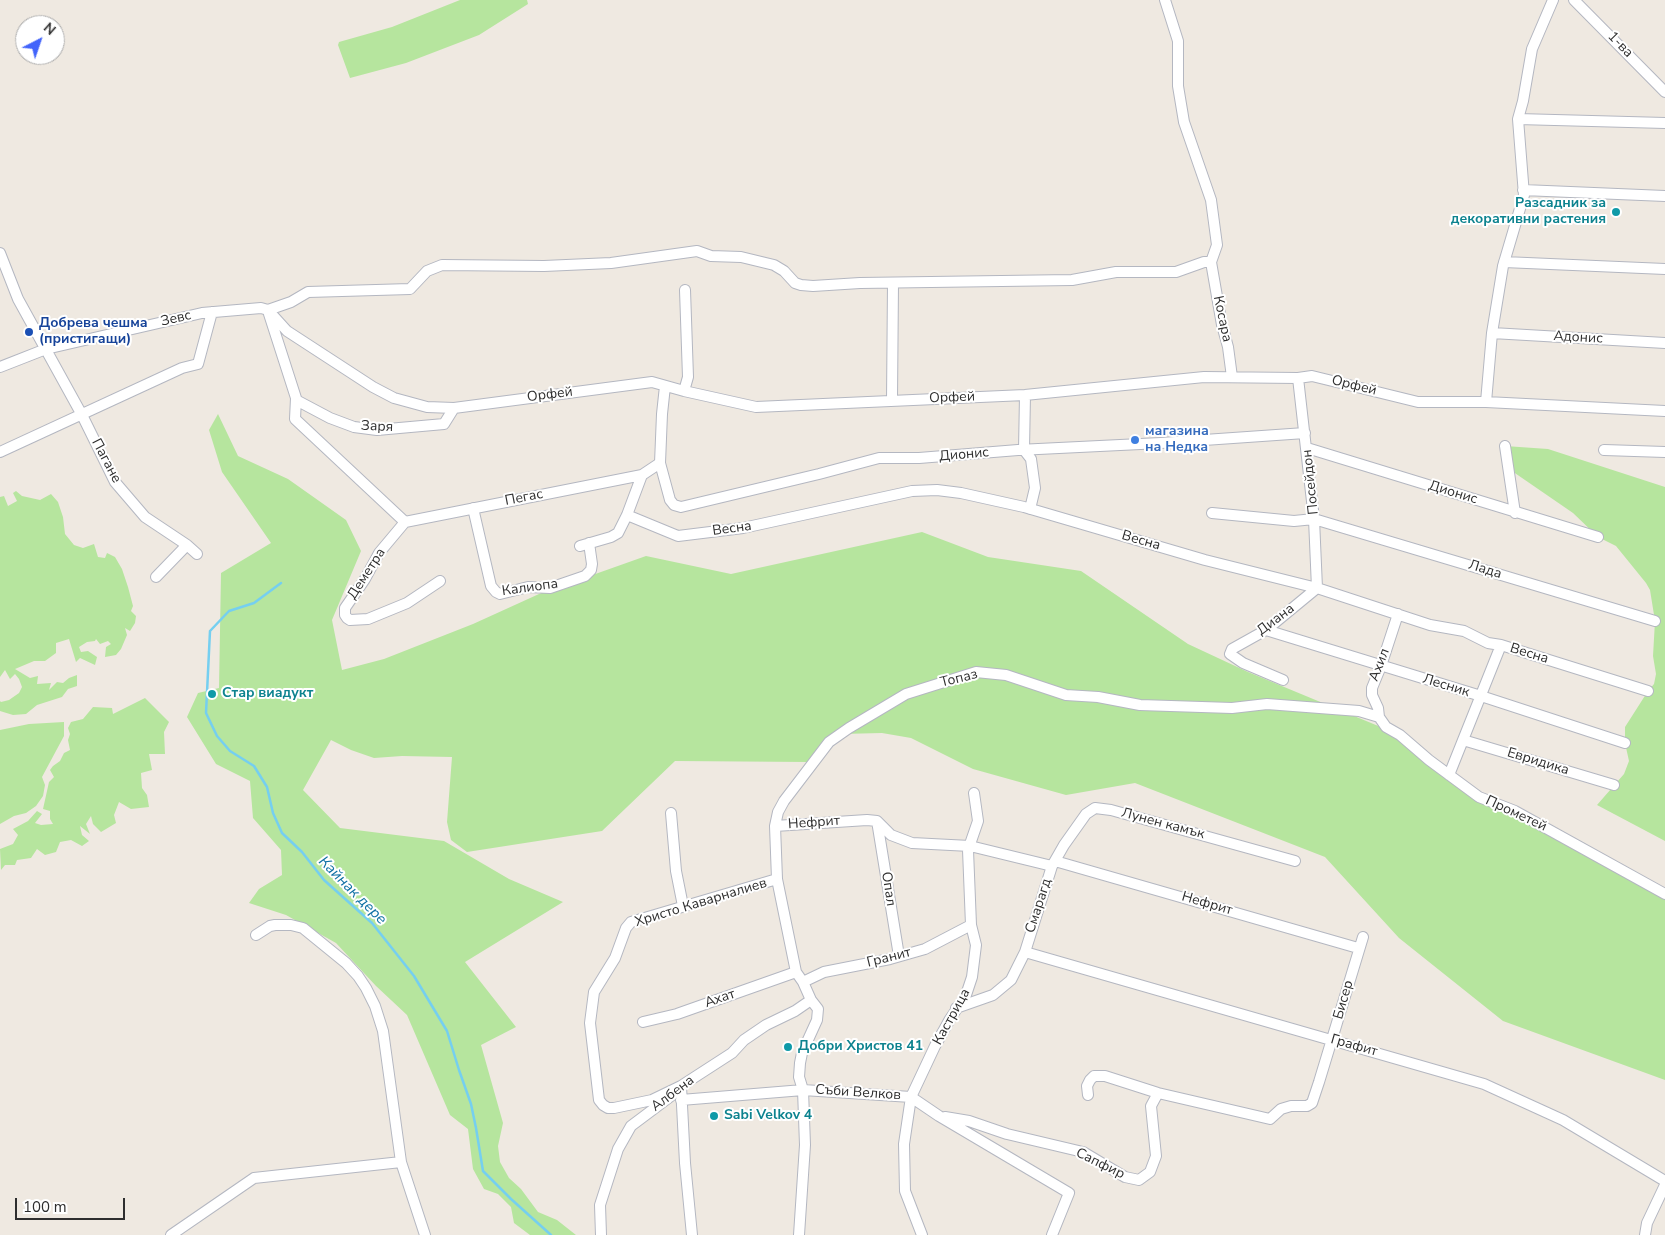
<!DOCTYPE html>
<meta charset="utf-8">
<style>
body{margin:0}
#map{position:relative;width:1665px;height:1235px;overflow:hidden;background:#efe9e1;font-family:"Nunito Sans",sans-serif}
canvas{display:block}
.north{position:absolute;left:15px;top:15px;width:50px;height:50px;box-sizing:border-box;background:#fff;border:1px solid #ababab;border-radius:50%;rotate:41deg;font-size:14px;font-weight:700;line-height:20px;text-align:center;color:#2e2e2e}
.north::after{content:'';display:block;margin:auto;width:18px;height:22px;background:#4264fb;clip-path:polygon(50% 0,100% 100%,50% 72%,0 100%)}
.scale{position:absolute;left:15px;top:1198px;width:110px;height:22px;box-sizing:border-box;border:2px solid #2e2e2e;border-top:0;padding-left:6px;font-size:15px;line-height:18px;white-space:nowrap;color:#2e2e2e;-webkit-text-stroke:4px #fff;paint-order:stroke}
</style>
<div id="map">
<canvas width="1665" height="1235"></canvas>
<div class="north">N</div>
<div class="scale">100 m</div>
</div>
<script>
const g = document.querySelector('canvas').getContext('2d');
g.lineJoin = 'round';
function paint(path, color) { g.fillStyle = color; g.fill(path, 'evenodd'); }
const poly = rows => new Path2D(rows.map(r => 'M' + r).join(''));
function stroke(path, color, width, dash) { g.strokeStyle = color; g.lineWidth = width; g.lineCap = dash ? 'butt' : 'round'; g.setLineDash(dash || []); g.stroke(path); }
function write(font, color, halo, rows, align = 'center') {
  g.font = font + ' "Nunito Sans",sans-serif'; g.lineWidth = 4; g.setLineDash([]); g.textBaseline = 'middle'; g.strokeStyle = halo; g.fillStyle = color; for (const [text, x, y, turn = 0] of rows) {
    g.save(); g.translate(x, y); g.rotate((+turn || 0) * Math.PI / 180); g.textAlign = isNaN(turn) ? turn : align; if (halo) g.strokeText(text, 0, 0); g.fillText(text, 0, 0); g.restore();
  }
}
const green = poly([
 [460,0,527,0,528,4,479,35,406,63,350,78,338,45,339,42,392,27],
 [218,414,238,456,288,479,346,520,361,551,332,620,342,670,384,659,473,624,539,594,646,556,731,574,922,532,988,557,1081,571,1188,644,1248,672,1400,735,1479,797,1665,894,1665,1080,1503,1021,1399,938,1325,857,1135,783,1066,795,973,769,911,738,882,733,841,734,808,762,675,761,602,831,467,852,451,840,447,822,452,757,402,756,374,758,351,750,331,740,303,790,340,828,444,841,509,879,563,902,465,962,516,1027,481,1045,503,1123,498,1146,500,1162,509,1178,521,1189,538,1212,557,1220,576,1235,530,1235,514,1223,511,1207,498,1194,484,1189,473,1169,468,1129,450,1115,407,1015,376,986,336,943,286,915,249,903,259,889,282,875,281,850,253,818,250,781,216,764,187,717,198,693,219,688,221,573,271,543,222,472,209,430],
 [1505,446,1548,449,1665,487,1665,841,1597,805,1624,774,1629,761,1625,743,1625,727,1648,691,1654,684,1656,674,1653,656,1655,621,1650,590,1646,583,1616,546,1598,537,1573,513,1509,469],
 [16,491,22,496,40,500,51,494,58,502,63,517,65,534,74,545,83,548,94,544,98,557,105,558,107,553,115,557,122,569,128,587,133,606,131,611,136,616,135,623,130,631,125,628,127,635,121,649,116,655,105,657,106,647,111,644,108,641,100,644,96,639,95,641,87,642,79,647,81,652,88,651,97,657,95,665,80,658,76,662,69,639,56,643,56,653,45,661,34,661,15,669,30,678,38,676,37,684,51,683,49,690,57,682,63,683,69,678,77,675,77,686,68,689,62,697,37,705,26,714,13,715,0,711,0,701,1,702,9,700,19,693,22,687,19,679,15,674,10,679,5,670,0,677,0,497,4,496,8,506,17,501,13,493],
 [145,698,169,722,164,732,165,754,149,754,152,770,141,773,142,788,147,795,149,807,131,809,119,802,114,815,116,823,101,832,93,824,91,816,86,824,90,834,80,826,82,835,89,841,82,846,71,840,60,842,56,852,45,855,37,849,31,858,17,860,15,865,5,865,1,870,0,849,13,844,18,835,13,829,28,821,37,811,42,814,35,823,41,825,53,824,50,819,50,811,43,809,49,782,54,777,50,770,53,766,60,761,64,753,70,750,68,740,70,734,68,728,71,722,83,719,93,707,112,708,113,714],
 [64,722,64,736,42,777,45,785,43,796,36,806,26,813,14,816,0,824,0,730,29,724]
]);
const stream = poly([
 [281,583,254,603,229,611,210,631,206,713,217,736,230,751,254,766,267,787,273,813,282,833,302,852,324,880,372,923,414,976,447,1031,459,1070,471,1104,476,1128,483,1171,511,1199,551,1235]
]);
const minor = poly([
 [1165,0,1178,41,1178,86,1184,122,1211,200,1217,245,1211,262,1222,325,1228,347,1232,377],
 [1574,0,1665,92],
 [1518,119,1665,123],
 [1523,190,1665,196],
 [0,253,18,299,82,415,115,482,145,517,187,545,156,577],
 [1504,262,1665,269],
 [268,310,291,302,308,292,410,289,427,271,442,265,544,266,611,263,697,251,711,256,741,257,774,265,784,271,795,283,801,285,813,286,860,283,1072,280,1116,272,1176,272,1204,262,1211,262],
 [269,314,296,398,295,419,405,522],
 [1492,333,1665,343],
 [0,367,46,349,202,313,261,308,268,310,287,331,373,387,394,398,427,407,454,408,652,382,684,391,756,407,1025,395,1204,377,1298,378,1312,376,1418,402,1486,402,1665,411],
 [684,391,688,377,685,290],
 [1025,395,1024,450,1031,459,1035,488,1030,509],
 [296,400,330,418,354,427,377,430,444,424,454,408],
 [892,400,893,283],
 [1486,402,1492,333,1503,266,1524,195,1518,119,1523,101,1532,49,1553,0],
 [1505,446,1515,513],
 [1307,448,1598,537],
 [1604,450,1665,452],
 [0,452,182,368,198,364,212,312],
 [660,463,670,500,674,505,681,507,819,474,879,458,919,458,1018,450,1161,443,1305,433],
 [473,508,491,586,496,592,500,594,528,587,550,588,585,576,591,570,592,564,589,543],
 [1212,513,1294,521,1314,519,1655,621],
 [627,515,678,536,743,528,912,491,937,490,961,493,1024,507,1205,560,1317,588,1430,625,1464,631,1488,643,1501,645,1648,691],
 [405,522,642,475],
 [405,522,379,553,365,579,345,608,345,615,347,618,350,620,368,619,407,603,440,581],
 [187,545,197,554],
 [580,546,611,537,618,533,627,515,642,475,660,463,662,414,665,386],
 [1398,614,1381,666,1372,688,1372,695,1378,708,1379,717,1386,727,1400,735,1429,760,1479,797,1515,811,1665,894],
 [1266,630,1481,696,1625,743],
 [1283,680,1243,663,1230,654,1232,649,1266,630,1317,588,1314,519,1298,378],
 [1463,740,1614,785],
 [1449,775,1501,645],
 [671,813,676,871,683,906],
 [877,821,899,956],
 [775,826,867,820,877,821,891,835,912,843,970,846,1052,866],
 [1055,861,1358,948],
 [256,935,270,926,275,925,291,925,303,928,346,963,358,976,366,988,375,1006,383,1031,401,1162,425,1235],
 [1025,952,1484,1084,1563,1120,1665,1181],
 [803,982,824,972,890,959,925,949,971,925],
 [956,1008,993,995,1011,980,1025,952,1052,866,1064,845,1086,814,1095,808,1111,810,1295,861],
 [643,1022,677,1014,796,972],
 [1088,1095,1087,1086,1090,1080,1094,1076,1105,1076,1158,1093,1270,1119,1281,1109,1291,1106,1307,1106,1312,1103,1319,1082,1363,937],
 [681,1100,803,1090,911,1097,939,1116,1069,1193,1052,1235],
 [945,1117,969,1121,1007,1134,1083,1152,1125,1177,1139,1180,1150,1172,1156,1156,1151,1106,1158,1093],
 [171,1235,254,1178,401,1162],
 [601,1235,600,1205,618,1149,631,1126,671,1096,681,1086,732,1053,744,1040,766,1025,795,1011,811,1000],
 [692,1235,685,1163,681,1086,652,1100,614,1108,608,1108,603,1105,599,1100,590,1023,594,992,615,958,626,928,631,922,777,879],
 [799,1235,805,1145,803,1090,799,1077,800,1063,802,1053,817,1020,818,1009,811,1000,803,982,796,972,777,879,775,826,778,812,784,801,829,742,849,728,906,694,976,672,1006,675,1066,695,1098,697,1140,705,1232,708,1267,704,1359,711,1379,717],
 [922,1235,905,1191,904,1144,911,1097,935,1046,950,1019,966,995,972,977,976,945,971,925,968,850,978,821,974,793],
 [1645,1235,1647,1223,1665,1185]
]);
const markers = [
 [1616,212,5,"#0f9aa8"],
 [29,332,5,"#1a4fb4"],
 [1135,440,5,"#3f7fe0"],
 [212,694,5,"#0f9aa8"],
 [788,1047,5,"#0f9aa8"],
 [714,1116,5,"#0f9aa8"]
];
const streetNames = [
 ["1-ва",1620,45,46],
 ["Зевс",176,319,-13],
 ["Косара",1222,319,78],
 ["Адонис",1578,338,3],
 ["Орфей",1354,386,14],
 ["Орфей",550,395,-7],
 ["Орфей",952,398,-2],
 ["Заря",377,427,2],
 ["Дионис",964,455,-5],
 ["Пагане",106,461,62],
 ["Посейдон",1311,482,-96],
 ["Дионис",1453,493,17],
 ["Пегас",524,498,-11],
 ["Весна",732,529,-8],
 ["Весна",1141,541,16],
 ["Лада",1485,570,17],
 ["Деметра",367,574,-57],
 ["Калиопа",530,588,-8],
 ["Диана",1276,620,-37],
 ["Весна",1529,654,17],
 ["Ахил",1380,665,-69],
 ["Топаз",959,679,-14],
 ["Лесник",1446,686,17],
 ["Евридика",1538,762,17],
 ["Прометей",1516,814,25],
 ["Нефрит",814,823,-4],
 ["Лунен камък",1163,824,15],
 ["Опал",888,889,81],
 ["Христо Каварналиев",701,903,-17],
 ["Нефрит",1207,904,16],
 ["Смарагд",1039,906,-72],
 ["Гранит",889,958,-14],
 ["Ахат",720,999,-19],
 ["Бисер",1344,1000,-74],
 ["Кастрица",952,1017,-61],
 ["Графит",1354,1046,16],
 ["Съби Велков",858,1093,4],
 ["Албена",673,1094,-37],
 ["Сапфир",1100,1164,26]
];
const cultureNames = [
 ["Разсадник за",1606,204,"right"],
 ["декоративни растения",1606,220,"right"],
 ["Стар виадукт",222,694],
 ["Добри Христов 41",798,1047],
 ["Sabi Velkov 4",724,1116]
];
const transitNames = [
 ["Добрева чешма",39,324],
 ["(пристигащи)",39,340]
];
const shopNames = [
 ["магазина",1145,432],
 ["на Недка",1145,448]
];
const waterNames = [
 ["Кайнак дере",352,891,45]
];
paint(green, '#b6e59e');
stroke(stream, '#75cff0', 2.5);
stroke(minor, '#b4b7c1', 12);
stroke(minor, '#fff', 10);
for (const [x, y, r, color] of markers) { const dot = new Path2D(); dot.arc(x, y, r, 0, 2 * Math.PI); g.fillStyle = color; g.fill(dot); stroke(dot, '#fff', 2); }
write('14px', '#2e2e2e', '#fff', streetNames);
write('bold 14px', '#0d838f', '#fff', cultureNames, 'left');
write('bold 14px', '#164399', '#fff', transitNames, 'left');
write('bold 14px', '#366cbe', '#fff', shopNames, 'left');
write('italic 15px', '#0d6fa3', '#fff', waterNames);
</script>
